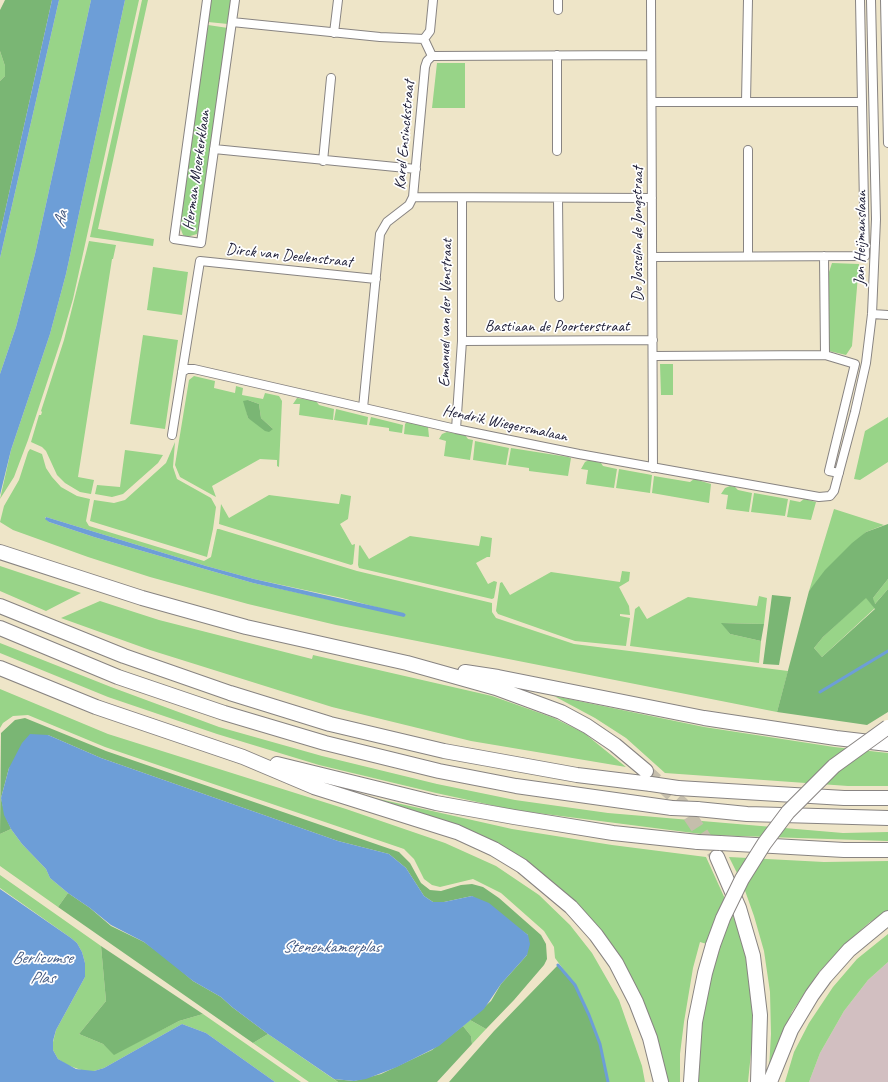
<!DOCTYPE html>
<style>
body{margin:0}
canvas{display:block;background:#eee5c8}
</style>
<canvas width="888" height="1082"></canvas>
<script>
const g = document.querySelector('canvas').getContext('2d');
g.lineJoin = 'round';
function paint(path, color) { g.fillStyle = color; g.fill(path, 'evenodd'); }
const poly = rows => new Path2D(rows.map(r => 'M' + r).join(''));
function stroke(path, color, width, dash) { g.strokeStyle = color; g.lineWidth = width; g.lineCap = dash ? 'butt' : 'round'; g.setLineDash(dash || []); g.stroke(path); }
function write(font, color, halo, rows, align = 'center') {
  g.font = font + ' Caveat,sans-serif'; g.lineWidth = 3.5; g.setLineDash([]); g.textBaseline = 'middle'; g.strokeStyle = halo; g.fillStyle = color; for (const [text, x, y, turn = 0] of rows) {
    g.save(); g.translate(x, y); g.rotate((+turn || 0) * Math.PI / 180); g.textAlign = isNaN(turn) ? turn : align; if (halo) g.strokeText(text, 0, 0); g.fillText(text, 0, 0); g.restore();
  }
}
const industrial = poly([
 [888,962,888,1082,809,1082,820,1053,844,1011,868,980]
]);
const green = poly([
 [59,0,91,0,35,254,16,327,0,374,0,258],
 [125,0,139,0,73,299,61,340,28,440,14,477,0,499,11,450,50,334,66,274],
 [142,0,148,0,98,229,154,239,153,246,90,237],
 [211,0,232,0,228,24,208,22],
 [208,25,228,28,199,229,197,234,187,237,183,235,180,227],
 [0,51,5,66,5,76,0,81],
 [437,63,465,63,465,108,432,108],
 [89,241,116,245,113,259,112,259,78,477,94,480,91,494,80,492,65,483,57,475,46,451,42,447,31,442,39,415,41,415,42,412,41,411,64,340],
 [832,263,859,264,852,346,846,355,829,351,825,338,829,272],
 [153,267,188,272,182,315,147,310],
 [143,335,178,340,165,429,130,424],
 [660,364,673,364,673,395,661,395],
 [194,376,215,381,214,388,235,393,236,386,243,388,242,395,263,399,265,393,279,396,282,401,279,467,277,466,277,460,260,459,212,486,216,497,180,477,175,465,189,380],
 [248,400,259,404,261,418,273,429,248,418,246,409],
 [297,398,316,401,319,405,334,409,333,420,299,415,300,404,293,404],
 [336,409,368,417,367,425,334,420],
 [371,417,403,425,402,433,389,431,389,428,369,425],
 [888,417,888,462,860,480,854,479,865,431],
 [407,422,428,427,429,437,404,434,405,424],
 [447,432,465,435,468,439,473,440,470,460,444,456,446,441,439,439,442,434],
 [475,441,509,448,506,465,473,460],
 [175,442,173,467,177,479,211,498,216,507,213,529,207,557,90,521,94,500,114,503,125,500,166,463],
 [511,448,568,457,571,458,568,476,529,471,529,468,508,465],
 [30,449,42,454,46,468,52,477,61,487,77,496,90,499,86,521,89,526,204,561,211,557,217,529,219,529,357,571,492,603,492,612,496,618,574,644,788,671,777,712,336,625,248,604,150,577,88,557,13,530,0,522,4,506,19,480,28,452],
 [46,517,206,566,254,579,342,598,406,615,404,616,253,583,94,537,49,522,45,518],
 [125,450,163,455,158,463,123,494,112,497,95,494,97,485,120,487],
 [589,460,601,463,603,466,617,469,614,488,586,484,588,470,581,469,585,462],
 [619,469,652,475,650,493,616,488],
 [654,476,690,482,694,479,711,484,709,503,652,493],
 [730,486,735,487,738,490,752,493,749,512,726,509,728,495,721,494,725,488],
 [754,493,788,499,785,516,751,512],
 [341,494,351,496,348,519,340,524,352,545,355,544,353,564,351,565,219,524,221,504,229,518,269,495,339,504],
 [804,499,816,502,811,520,787,517,790,500,800,502],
 [834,509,884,525,866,532,809,591],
 [410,536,479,546,481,536,492,538,490,557,487,557,476,563,488,584,494,581,497,582,494,598,492,599,359,568,358,565,359,546,360,545,369,559],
 [0,566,81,593,46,611,0,591],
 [622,571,630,572,629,581,619,587,629,606,630,615,620,614,620,616,630,618,626,646,575,641,498,614,496,611,500,583,502,582,510,595,551,572,620,582],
 [888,579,888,589,874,605,873,598],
 [759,596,767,598,764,624,722,623,730,634,761,641,759,663,630,646,635,609,639,606,647,619,688,597,757,606],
 [866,597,875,608,822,657,814,648,823,637],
 [100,601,159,620,312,659,313,655,492,696,554,718,584,733,626,767,471,741,332,707,150,650,61,618],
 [0,643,111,687,219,727,322,756,437,784,515,800,608,813,843,833,888,832,888,841,709,835,514,810,436,793,319,765,217,734,108,697,0,653],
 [0,689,108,734,346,809,445,843,496,866,539,895,570,925,592,953,619,1000,642,1066,645,1082,608,1082,600,1044,575,985,555,958,554,947,544,931,501,893,473,879,440,887,432,885,424,879,414,859,404,849,105,747,28,715,13,716,3,723,0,728],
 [554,696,704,727,834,747,888,753,888,786,848,786,665,773,626,738,595,718],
 [370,797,512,829,612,845,706,857,736,923,745,954,751,995,753,1033,748,1082,698,1082,698,1054,705,1001,712,973,720,948,700,942,693,968,684,1022,680,1054,680,1082,667,1082,656,1036,575,902,526,860,497,844],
 [11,829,22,844,46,869,50,878,68,893,58,907,0,866,0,834],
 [729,857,824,862,888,861,888,911,870,922,846,943,818,973,792,1012,769,1069,771,1034,770,992,764,951,754,916,743,885],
 [0,875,101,946,106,1001,79,1034,103,1044,114,1054,179,1021,203,1014,301,1082,275,1082,206,1033,182,1024,104,1068,94,1071,84,1071,67,1065,58,1059,53,1050,53,1042,56,1030,85,977,85,963,82,952,77,943,71,938,0,888],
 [888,934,888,962,868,980,844,1011,820,1053,809,1082,785,1082,794,1052,809,1023,833,987,857,959],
 [470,1020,486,1029,472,1044,471,1036,463,1026],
 [268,1034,338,1082,309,1082,253,1043]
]);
const forest = poly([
 [5,0,52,0,0,234,0,81,5,76,5,66,0,51,0,10],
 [248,400,259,404,261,418,273,429,269,432,265,431,248,418,243,401],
 [888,524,888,579,873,598,875,604,888,589,888,712,867,725,777,712,809,591,825,570,852,543,866,532],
 [866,598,875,609,822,657,814,648,823,637],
 [772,595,791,597,779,665,763,664],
 [721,623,764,624,761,641,730,634],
 [25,718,106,751,399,852,410,863,421,883,430,890,441,891,461,885,472,884,483,887,499,898,541,935,546,944,547,959,544,965,514,1000,486,1029,470,1020,491,1001,501,984,527,955,528,935,472,896,444,902,433,902,424,896,406,868,389,854,338,841,101,758,48,735,9,768,1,798,5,815,11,829,0,834,1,733,15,720],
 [68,893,90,908,111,926,144,942,165,957,193,981,221,997,232,1007,268,1034,253,1043,58,907],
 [101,946,203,1014,179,1021,114,1055,103,1044,79,1034,106,1001],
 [558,965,575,985,589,1015,600,1044,608,1082,449,1082,494,1031],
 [463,1026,471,1036,472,1044,437,1082,338,1082,334,1079,354,1081,381,1074,432,1050]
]);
const water = poly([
 [52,0,59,0,0,258,0,234],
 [91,0,125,0,66,274,50,334,11,450,0,495,0,374,16,327,35,254],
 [46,517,206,566,254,579,404,613,406,615,404,617,253,583,94,537,49,522,45,519],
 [30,734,48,735,101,758,338,841,389,854,406,868,424,896,433,902,444,902,472,896,489,903,528,935,530,944,527,955,501,984,484,1009,439,1046,397,1067,366,1079,354,1081,334,1079,268,1034,232,1007,221,997,193,981,144,942,111,925,90,908,68,893,50,878,46,869,22,844,11,829,4,815,1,798,9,768,22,743],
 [0,889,71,938,77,943,82,952,85,963,85,977,56,1030,53,1041,53,1050,58,1059,76,1069,94,1071,104,1068,182,1024,206,1033,275,1082,0,1082]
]);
const stream = poly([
 [820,692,888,651],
 [558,965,575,985,589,1015,600,1044,608,1082]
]);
const motorwayTunnel = poly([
 [646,771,682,804,717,857]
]);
const minor = poly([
 [207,0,174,239,201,243,235,0],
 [558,0,558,10],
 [651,0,653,468],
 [885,0,888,143],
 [232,22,380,37,424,39],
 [334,33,338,0],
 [432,56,651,55],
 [652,102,862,102],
 [746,102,748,0],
 [214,149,416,169],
 [557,151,557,55],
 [323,161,331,78],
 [413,197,652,198],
 [558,198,559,297],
 [748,256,748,150],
 [824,256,825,355],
 [652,257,865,256,860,0],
 [872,314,888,315],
 [462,341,653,340],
 [653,356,825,355,855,364,829,471,839,473],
 [182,372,187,369,194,369,456,429,579,454,819,497,830,496,834,491,855,412,866,363,872,314,876,219,871,0],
 [363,408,380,234,387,222,409,205,413,197,425,67,427,61,432,56,424,39,430,31,433,0],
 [456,429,462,341,462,198],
 [172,435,200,261,376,279]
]);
const motorway = poly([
 [0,552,142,598,246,627,407,663,496,688,561,712,587,726,615,745,646,771],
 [0,606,124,656,230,693,330,724,444,751,577,775,651,784],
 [0,628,118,677,224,713,325,743,439,771,516,786,672,808],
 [0,668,96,707,243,757,314,787,457,832,494,849,522,866,571,907,596,935,616,963,636,1002,650,1038,661,1082],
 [465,672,498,677,704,718,836,738,888,744],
 [277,764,436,803,514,817,613,833,698,842],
 [678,788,844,798,888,798],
 [697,809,747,814,888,818],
 [720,843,844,850,888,850],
 [717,857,739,908,753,956,760,1015,758,1082],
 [691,1082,695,1022,705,973,713,945],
 [770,1082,791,1030,812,995,825,977,849,950,888,918]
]);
const motorwayBridge = poly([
 [651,784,678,788],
 [672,808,697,809],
 [698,842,720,843],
 [713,945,723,918,742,879,764,844,788,812,834,766,888,727]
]);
const streetNames = [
 ["Karel Ensinckstraat",405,135,-85],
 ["Herman Moerkerklaan",197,170,-82],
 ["De Josselin de Jongstraat",638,234,-90],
 ["Jan Heijmanslaan",861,238,-89],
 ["Dirck van Deelenstraat",289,256,6],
 ["Emanuel van der Venstraat",446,313,-89],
 ["Bastiaan de Poorterstraat",557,327],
 ["Hendrik Wiegersmalaan",505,424,12]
];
const waterNames = [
 ["Aa",61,219,-76],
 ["Stenenkamerplas",331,948],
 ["Berlicumse",42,959],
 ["Plas",42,979]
];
paint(industrial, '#d2bfc1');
paint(green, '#98d488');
paint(forest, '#7ab674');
paint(water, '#6d9ed7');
stroke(stream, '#6d9ed7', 3);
stroke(motorwayTunnel, '#c5beac', 14, [14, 7]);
stroke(minor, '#888482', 10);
stroke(motorway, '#888482', 16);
stroke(minor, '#fff', 8);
stroke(motorway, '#fff', 14);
stroke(motorwayBridge, '#888482', 16, []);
stroke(motorwayBridge, '#fff', 14);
write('16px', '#22223b', '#fff', streetNames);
write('italic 17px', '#445a81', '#fff', waterNames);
</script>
